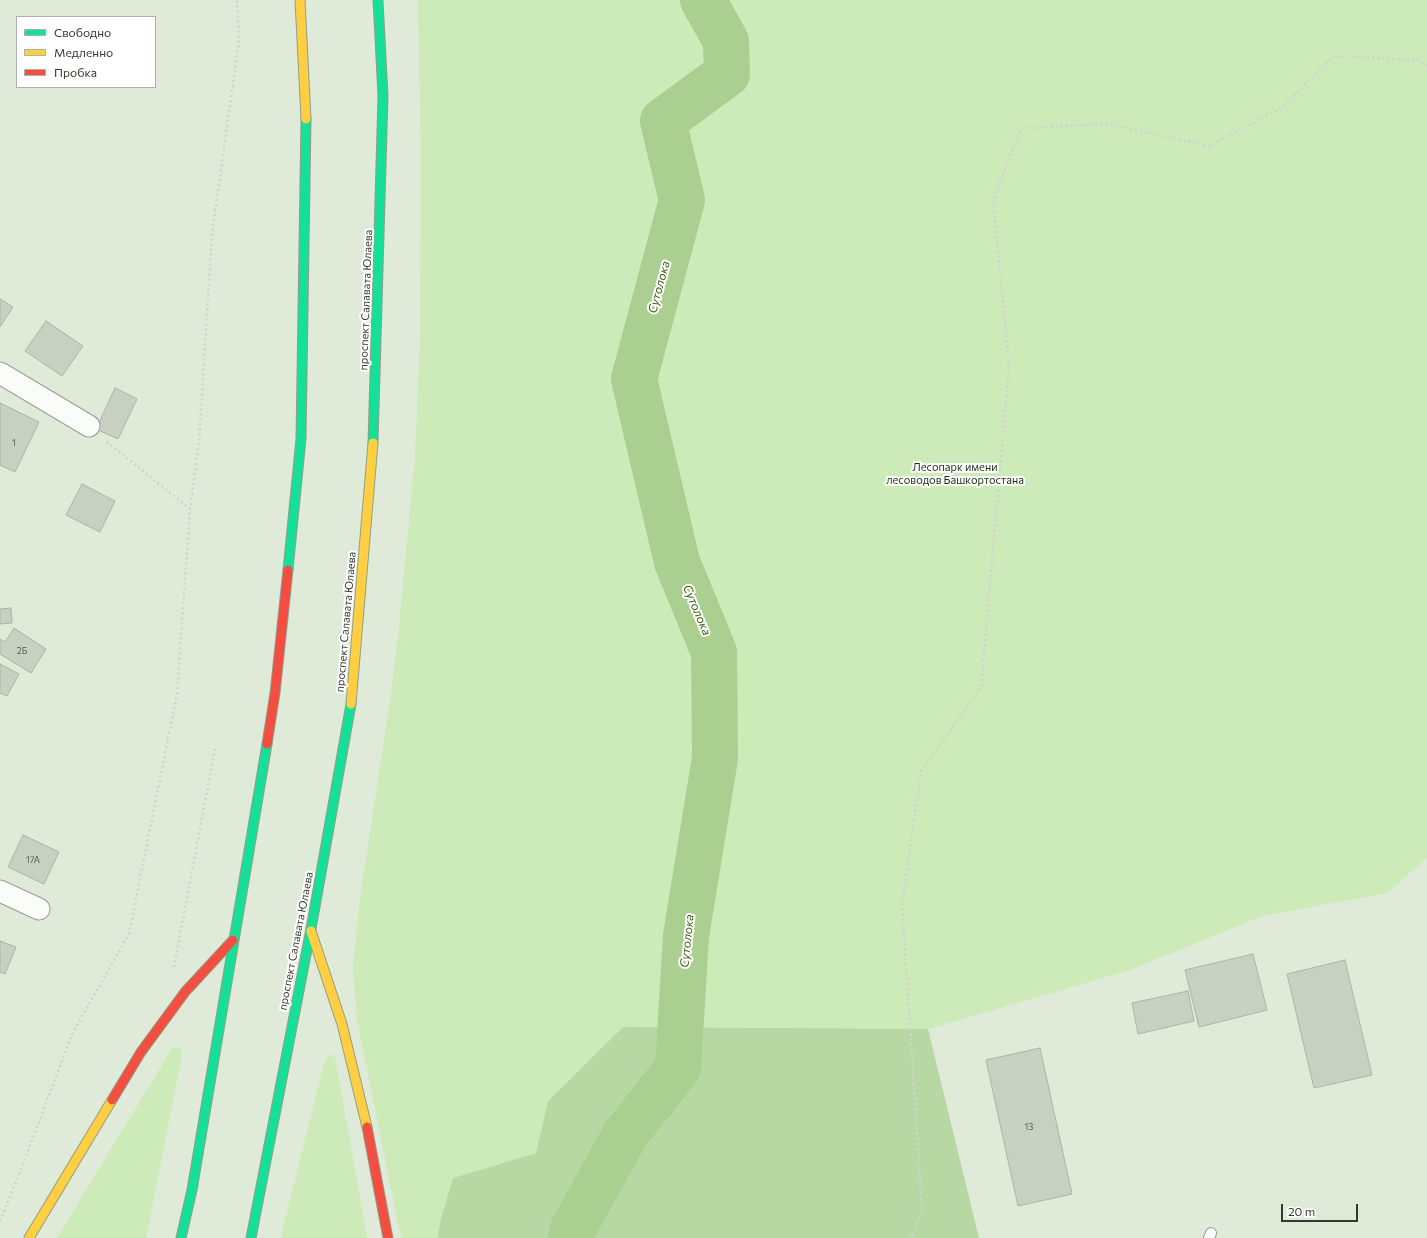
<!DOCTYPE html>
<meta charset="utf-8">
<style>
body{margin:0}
#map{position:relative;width:1427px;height:1238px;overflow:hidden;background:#dfead8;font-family:Commissioner,sans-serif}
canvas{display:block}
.legend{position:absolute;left:16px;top:16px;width:140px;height:72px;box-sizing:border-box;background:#fff;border:1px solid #adb0ab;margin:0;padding:5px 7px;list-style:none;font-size:12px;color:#323a2d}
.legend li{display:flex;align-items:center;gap:8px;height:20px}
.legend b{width:20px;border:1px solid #adb0ab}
.scale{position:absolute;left:1281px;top:1204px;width:77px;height:18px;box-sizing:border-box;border:2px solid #323a2d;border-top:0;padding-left:5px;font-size:12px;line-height:14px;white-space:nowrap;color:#323a2d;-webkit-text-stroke:3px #fff;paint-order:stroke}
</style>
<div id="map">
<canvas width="1427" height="1238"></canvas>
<ul class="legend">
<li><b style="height:5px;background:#16e098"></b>Свободно</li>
<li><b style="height:5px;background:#ffcf43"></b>Медленно</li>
<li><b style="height:5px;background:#f24e42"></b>Пробка</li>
</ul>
<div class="scale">20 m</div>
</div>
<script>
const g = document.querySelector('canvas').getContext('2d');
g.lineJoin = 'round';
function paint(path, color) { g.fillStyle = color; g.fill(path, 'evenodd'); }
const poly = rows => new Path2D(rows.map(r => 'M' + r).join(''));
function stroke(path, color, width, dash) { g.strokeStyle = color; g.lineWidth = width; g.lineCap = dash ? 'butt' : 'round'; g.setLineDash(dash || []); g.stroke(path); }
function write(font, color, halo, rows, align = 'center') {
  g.font = font + ' Commissioner,sans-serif'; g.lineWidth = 4; g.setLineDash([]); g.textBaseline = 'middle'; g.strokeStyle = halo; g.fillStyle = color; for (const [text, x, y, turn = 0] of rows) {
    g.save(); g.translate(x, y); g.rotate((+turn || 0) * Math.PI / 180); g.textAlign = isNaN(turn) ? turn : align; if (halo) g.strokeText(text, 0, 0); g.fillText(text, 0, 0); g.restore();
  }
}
const green = poly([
 [418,0,1427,0,1427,858,1387,893,1262,916,1130,970,928,1029,623,1027,548,1101,536,1153,453,1178,440,1222,438,1238,401,1238,357,1019,353,969,359,905,390,701,398,639,415,456,420,343,421,161],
 [173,1047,180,1048,182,1055,146,1238,57,1238],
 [329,1054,335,1057,367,1238,281,1238,324,1064]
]);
const forest = poly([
 [623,1027,928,1029,979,1238,438,1238,440,1222,453,1178,536,1153,548,1101]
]);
const river = poly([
 [571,1238,573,1229,625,1135,678,1068,686,936,715,758,714,652,677,562,634,379,682,200,663,121,727,74,726,41,703,0]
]);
const building = poly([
 [0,299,13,307,0,327,0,299],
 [46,321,83,346,62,376,25,351,46,321],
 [115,388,137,399,118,439,96,429,115,388],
 [0,403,39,422,15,472,0,465,0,403],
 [82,484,115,501,100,532,66,515,82,484],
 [11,608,12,623,0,624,0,609,11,608],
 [14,628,46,649,31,673,0,654,0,639,5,642,14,628],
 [0,664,19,674,7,696,0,693,0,664],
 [23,835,59,852,44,884,8,867,23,835],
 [0,941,16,947,5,974,0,972,0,941],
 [1253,954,1267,1010,1199,1027,1185,970,1253,954],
 [1345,960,1372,1075,1314,1088,1287,974,1345,960],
 [1188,991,1194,1021,1138,1034,1132,1003,1188,991],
 [1040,1048,1072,1194,1018,1206,986,1060,1040,1048]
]);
const path = poly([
 [107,442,190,509],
 [174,967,215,749],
 [0,1221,21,1169,73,1032,129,934,177,694,190,510,199,441,212,234,239,40,237,0],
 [912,1238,922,1208,902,906,921,771,981,688,1009,366,993,200,1021,128,1108,124,1209,146,1281,108,1333,56,1419,60,1427,65]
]);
const lane = poly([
 [1209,1238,1211,1233]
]);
const street = poly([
 [0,373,89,426],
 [0,891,39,909]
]);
const fast = poly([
 [373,443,383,96,378,0],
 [288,570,301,439,306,119],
 [181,1238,192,1190,267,744],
 [251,1238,311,929,351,704]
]);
const slow = poly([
 [300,0,306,119],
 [351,704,373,443],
 [311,931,342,1024,367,1127],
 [29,1238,112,1100]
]);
const jam = poly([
 [267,744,275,693,288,570],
 [112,1100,141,1052,185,992,233,940],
 [367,1127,388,1238]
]);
const numberNames = [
 ["1",14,443],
 ["2Б",22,651],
 ["17А",33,860],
 ["13",1029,1127]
];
const streetNames = [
 ["проспект Салавата Юлаева",366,300,-88],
 ["проспект Салавата Юлаева",346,622,-85],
 ["проспект Салавата Юлаева",296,941,-79]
];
const parkNames = [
 ["Лесопарк имени",955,467],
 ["лесоводов Башкортостана",955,480]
];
const waterNames = [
 ["Сутолока",659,287,-75],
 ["Сутолока",697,610,67],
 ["Сутолока",687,941,-84]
];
paint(green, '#ccebb9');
paint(forest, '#b8d8a3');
stroke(river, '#aacf91', 46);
paint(building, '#c7d0c1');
stroke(building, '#abb4a6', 1);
stroke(lane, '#969e90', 12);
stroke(street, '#969e90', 23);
stroke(fast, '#929f88', 11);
stroke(slow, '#929f88', 11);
stroke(jam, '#929f88', 11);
stroke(path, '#d0d3ce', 2.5, [2, 3]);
stroke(lane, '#fafcf9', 10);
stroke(street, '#fafcf9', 21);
stroke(fast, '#16e098', 9);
stroke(slow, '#ffcf43', 9);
stroke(jam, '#f24e42', 9);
write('9px', '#576052', null, numberNames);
write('11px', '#323a2d', '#fff', streetNames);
write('11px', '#1d300e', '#fff', parkNames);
write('italic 12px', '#345f06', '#fff', waterNames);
</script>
